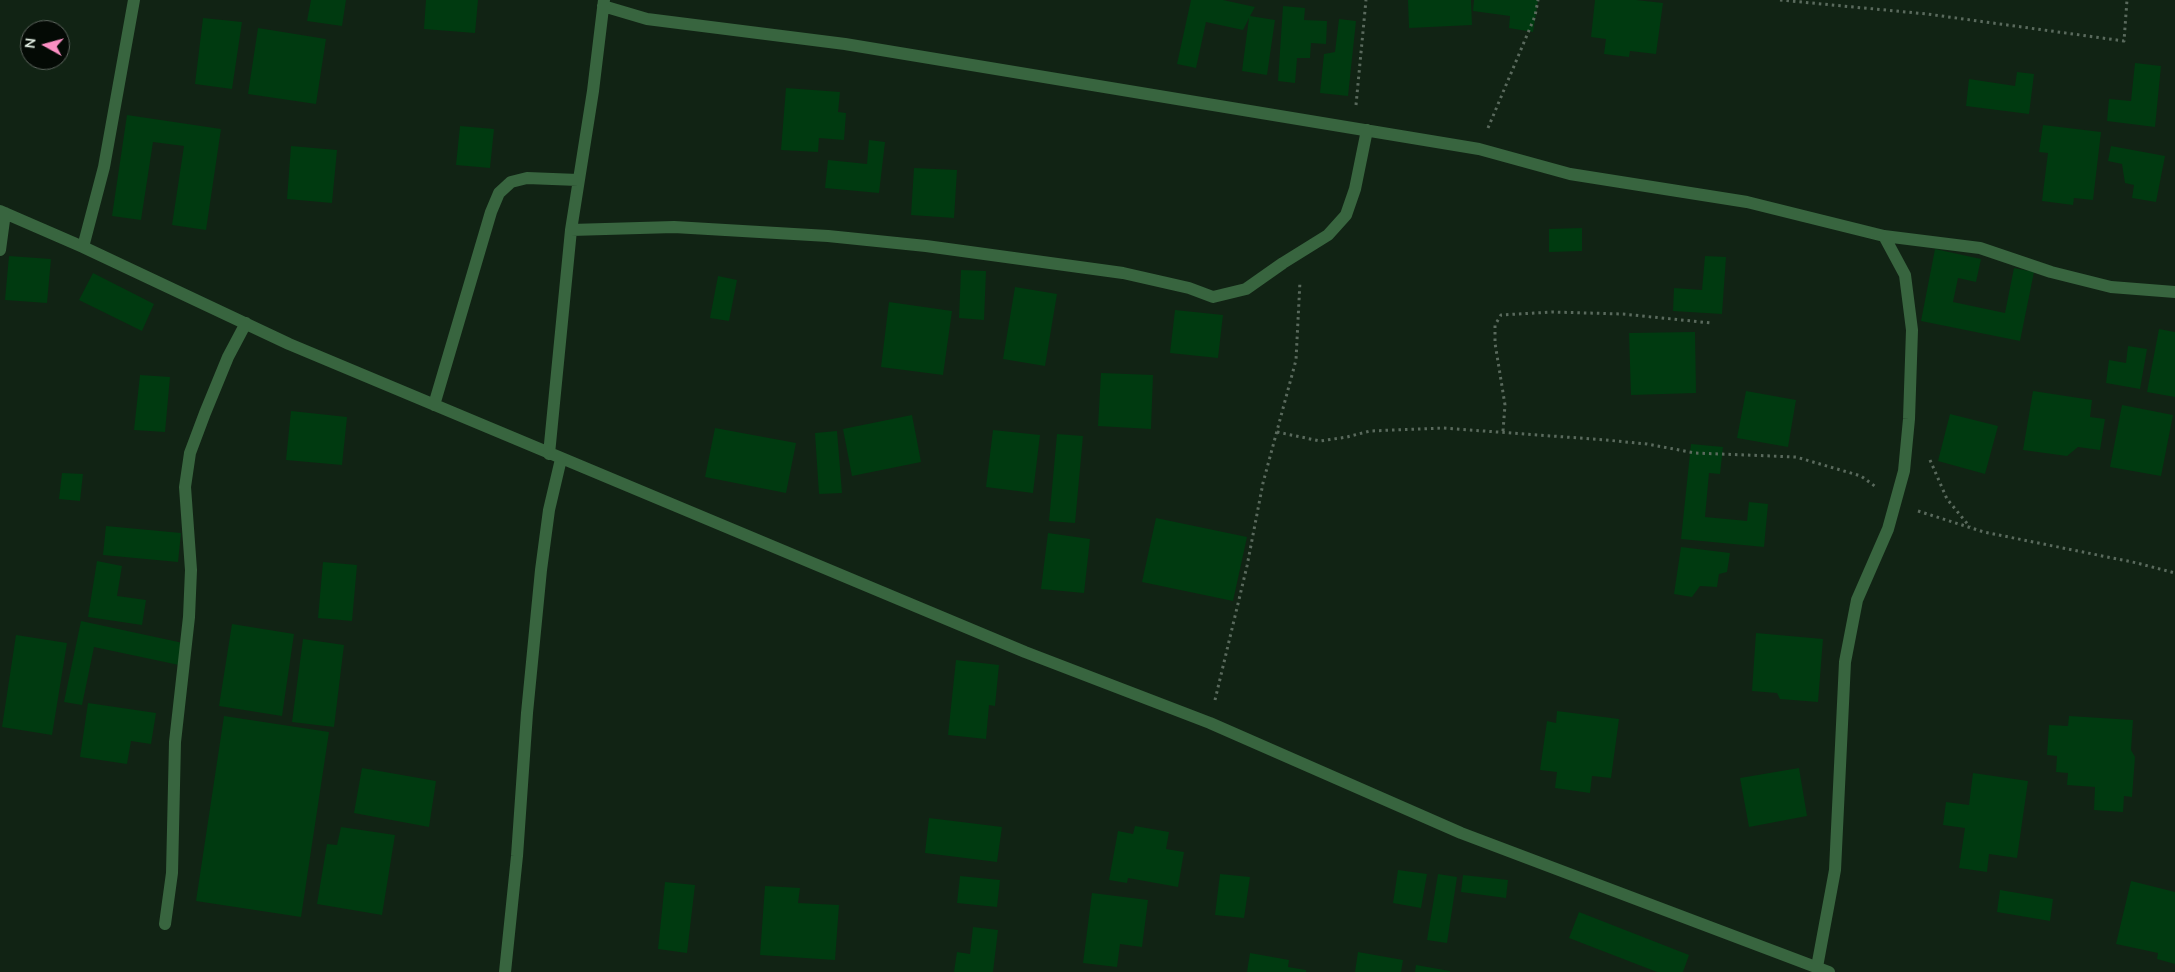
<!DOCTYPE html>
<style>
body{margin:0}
#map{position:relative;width:2175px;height:972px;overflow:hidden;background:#112314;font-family:"Nunito Sans",sans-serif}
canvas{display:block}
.north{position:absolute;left:20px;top:20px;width:50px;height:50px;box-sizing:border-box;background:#040a05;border:1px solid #5e665f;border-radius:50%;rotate:277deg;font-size:14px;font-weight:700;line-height:20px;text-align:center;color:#e5f1e6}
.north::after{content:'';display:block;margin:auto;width:18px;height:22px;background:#fc8fc3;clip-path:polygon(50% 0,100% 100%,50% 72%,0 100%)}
</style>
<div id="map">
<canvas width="2175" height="972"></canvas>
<div class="north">N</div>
</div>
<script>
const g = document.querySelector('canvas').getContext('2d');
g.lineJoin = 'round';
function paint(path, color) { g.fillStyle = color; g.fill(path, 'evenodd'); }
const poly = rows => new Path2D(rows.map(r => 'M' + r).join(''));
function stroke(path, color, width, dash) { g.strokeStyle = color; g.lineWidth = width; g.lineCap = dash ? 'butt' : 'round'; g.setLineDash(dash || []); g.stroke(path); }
const building = poly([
 [311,0,346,0,342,26,307,21],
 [426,0,478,0,475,33,424,29],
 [1191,0,1223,0,1255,7,1250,16,1275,20,1267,75,1242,71,1249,18,1243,30,1206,22,1196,68,1177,64],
 [1408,0,1471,0,1472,25,1409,28],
 [1474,0,1538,0,1533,32,1509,28,1510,16,1473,11],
 [1595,0,1636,0,1663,3,1656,54,1630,51,1629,57,1604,54,1606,39,1591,37],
 [1283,6,1305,8,1304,20,1327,21,1326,44,1311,43,1310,58,1297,58,1295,83,1278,81],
 [203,18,242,22,232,89,195,84],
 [1339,19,1356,21,1348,96,1320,93,1324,54,1335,52],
 [258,28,326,39,316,104,248,94],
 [2135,63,2161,66,2155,127,2107,121,2109,99,2131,101],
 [2017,72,2034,74,2029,114,1966,106,1969,79,2015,86],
 [786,88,840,92,838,112,846,113,844,140,819,138,818,152,781,150],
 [127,115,221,129,206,230,172,225,184,146,153,142,141,220,112,216],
 [2043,125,2101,132,2093,200,2074,198,2073,205,2042,201,2048,153,2039,152],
 [460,126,494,129,490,168,456,165],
 [869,140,885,142,879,193,825,188,828,160,867,164],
 [291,146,337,150,332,203,287,199],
 [2111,146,2165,156,2156,202,2132,198,2134,185,2125,183,2122,164,2108,161],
 [914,168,957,170,954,218,911,215],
 [1582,228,1582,251,1549,252,1549,229],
 [1935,249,1981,259,1976,282,1958,278,1953,302,2005,313,2014,268,2034,272,2020,341,1921,321],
 [9,256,51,259,47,303,5,300],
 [1705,256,1726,257,1722,314,1673,311,1674,288,1702,290],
 [961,270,986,271,984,320,959,318],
 [93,273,154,304,142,331,79,300],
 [718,276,737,280,729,321,710,318],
 [1015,287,1057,294,1045,366,1003,359],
 [889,302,952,311,943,375,881,367],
 [1175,310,1223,315,1218,358,1170,353],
 [2159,329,2175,332,2175,397,2147,392],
 [1695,332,1696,393,1631,395,1629,333],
 [2128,346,2147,349,2140,389,2106,383,2109,360,2126,363],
 [1101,373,1153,375,1151,429,1098,426],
 [140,375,170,377,165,432,134,430],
 [1746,391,1796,400,1788,447,1737,438],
 [2033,391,2092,400,2090,417,2105,419,2100,450,2078,447,2067,456,2023,450],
 [2122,405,2173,415,2161,476,2110,467],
 [291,411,347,417,342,465,286,460],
 [1950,414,1998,426,1985,474,1938,461],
 [912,415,921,462,852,476,843,429],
 [715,428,796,443,786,493,705,477],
 [993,430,1040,435,1033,493,986,487],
 [837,431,842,493,819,494,815,433],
 [1057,434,1083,436,1075,523,1049,521],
 [1691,444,1723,447,1720,474,1709,473,1705,517,1747,521,1749,502,1768,504,1764,547,1681,539],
 [62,473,83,474,80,501,59,499],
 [1156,518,1247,537,1233,601,1142,582],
 [106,526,181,533,178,562,103,555],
 [1048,533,1090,539,1084,593,1041,589],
 [1681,547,1730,553,1727,572,1719,574,1717,587,1700,586,1692,597,1674,594],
 [97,561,122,566,117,596,146,600,142,625,88,617],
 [323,562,357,565,352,621,318,618],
 [81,621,183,643,179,665,94,647,82,705,64,702],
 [232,624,294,634,282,716,219,706],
 [1756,633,1823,639,1818,702,1780,699,1777,693,1752,691],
 [16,635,67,643,52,735,2,727],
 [303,639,344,645,334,727,292,722],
 [956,660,999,665,995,706,989,705,986,739,948,735],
 [88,703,156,713,151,744,131,741,127,764,80,757],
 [1557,711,1619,719,1611,778,1592,776,1590,793,1555,788,1557,772,1540,770,1547,721,1556,723],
 [224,716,329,732,301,917,196,901],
 [2069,716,2133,720,2131,750,2135,757,2132,797,2124,796,2123,812,2094,810,2095,787,2067,785,2068,773,2056,772,2057,756,2047,755,2049,725,2068,726],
 [362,768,436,781,429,827,354,813],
 [1799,768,1807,816,1749,827,1740,778],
 [1973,773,2028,781,2017,858,1989,854,1987,872,1959,868,1965,828,1943,825,1946,802,1969,805],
 [929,818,1002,827,997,862,925,853],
 [1135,826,1169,832,1166,849,1184,852,1178,887,1128,878,1127,883,1109,880,1118,831,1133,834],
 [341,827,395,835,382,915,317,904,327,844,337,845],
 [1398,870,1427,874,1421,908,1393,903],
 [1220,874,1250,877,1244,918,1215,915],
 [1438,874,1457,877,1447,943,1427,940],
 [1463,875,1508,880,1506,898,1461,892],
 [960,876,1000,880,997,907,957,903],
 [2131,881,2175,892,2175,964,2157,959,2158,953,2116,944],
 [665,882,695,885,687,953,658,949],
 [765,886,800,888,798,903,839,905,835,960,760,955],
 [2000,890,2053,899,2050,921,1997,912],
 [1092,893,1148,900,1142,947,1120,944,1117,967,1083,963],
 [1579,912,1689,955,1683,972,1657,972,1569,938],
 [973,927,998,930,993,972,954,972,957,952,970,954],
 [1358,952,1403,960,1401,972,1355,972],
 [1250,953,1289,960,1288,967,1306,970,1306,972,1247,972],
 [1416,965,1450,971,1450,972,1415,972]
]);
const path = poly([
 [1780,0,1927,14,2124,41,2127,0],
 [1356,105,1366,0],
 [1488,128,1535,16,1538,0],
 [1503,431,1505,405,1495,343,1495,325,1501,315,1552,312,1623,314,1711,323],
 [1277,432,1320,441,1347,437,1370,431,1443,428,1606,440,1647,444,1695,453,1796,457,1861,476,1876,487],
 [1930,460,1947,499,1970,527],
 [1918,511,1984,532,2137,563,2175,573],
 [1215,700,1247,566,1263,483,1296,360,1300,281]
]);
const street = poly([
 [603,6,647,19,845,44,1479,149,1570,174,1747,202,1884,236,1980,248,2051,272,2111,287,2175,292],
 [0,211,83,247,289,344,1025,652,1210,723,1461,833,1829,972],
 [571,230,674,227,828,236,926,246,1123,273,1189,288,1213,297,1246,289,1283,263,1328,235,1346,215,1355,189,1367,130],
 [83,247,104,167,134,0],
 [0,250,5,213],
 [434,405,491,212,499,193,511,182,527,178,578,180],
 [549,454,571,230,593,91,604,0],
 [165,924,172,873,175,742,189,617,191,570,185,487,190,453,205,413,228,357,246,323],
 [1817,967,1835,870,1845,662,1857,600,1888,529,1904,471,1909,419,1912,330,1905,275,1884,236],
 [505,972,517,856,527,713,541,570,549,510,561,459]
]);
paint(building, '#003a10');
stroke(path, '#5a6a5d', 3, [2.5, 4]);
stroke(street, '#38653f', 12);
</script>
